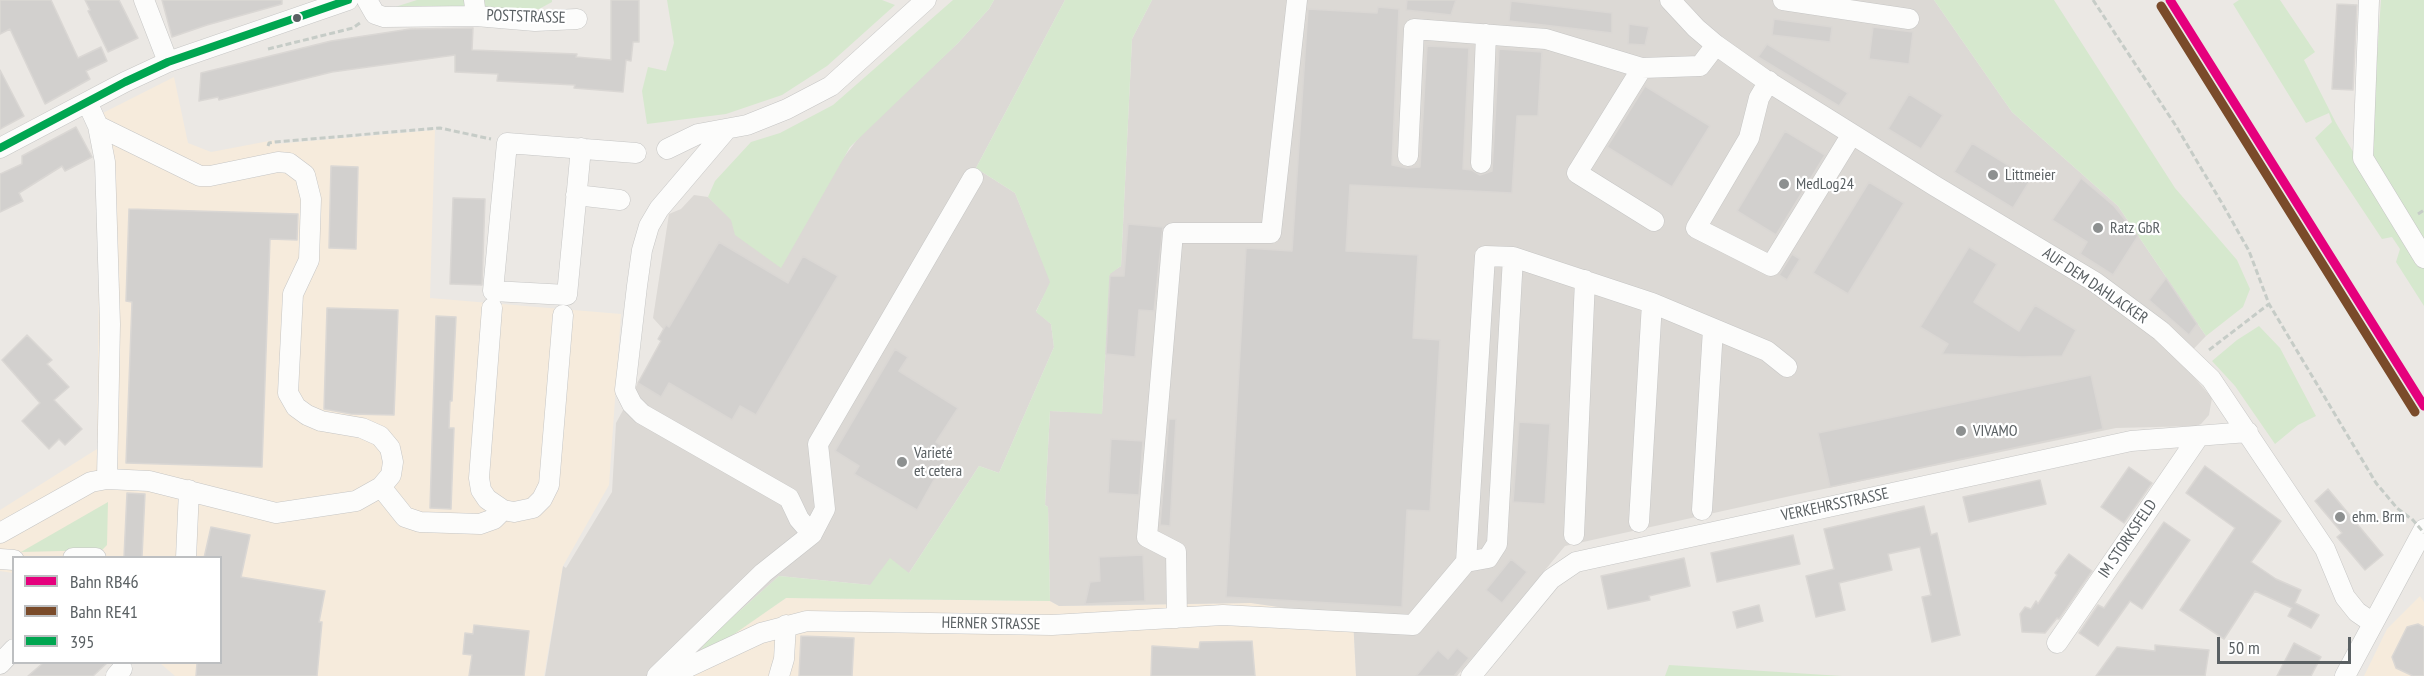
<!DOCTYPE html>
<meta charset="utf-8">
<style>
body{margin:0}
#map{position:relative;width:2424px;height:676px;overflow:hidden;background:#ebe8e4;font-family:"PT Sans Narrow",sans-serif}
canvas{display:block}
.legend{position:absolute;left:12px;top:556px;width:210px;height:108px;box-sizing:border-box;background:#fff;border:2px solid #bdbfc1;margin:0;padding:8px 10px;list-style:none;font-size:18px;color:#5a6063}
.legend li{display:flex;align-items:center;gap:12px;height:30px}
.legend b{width:30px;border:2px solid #bdbfc1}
.scale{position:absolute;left:2217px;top:637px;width:134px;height:27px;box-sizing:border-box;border:3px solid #5a6063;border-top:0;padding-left:8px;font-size:18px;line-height:21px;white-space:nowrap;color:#5a6063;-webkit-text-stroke:4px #fff;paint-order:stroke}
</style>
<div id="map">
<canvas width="2424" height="676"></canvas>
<ul class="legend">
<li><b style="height:8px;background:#e5007d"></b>Bahn RB46</li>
<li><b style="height:8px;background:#7a4b2a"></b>Bahn RE41</li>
<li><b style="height:8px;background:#00a651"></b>395</li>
</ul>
<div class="scale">50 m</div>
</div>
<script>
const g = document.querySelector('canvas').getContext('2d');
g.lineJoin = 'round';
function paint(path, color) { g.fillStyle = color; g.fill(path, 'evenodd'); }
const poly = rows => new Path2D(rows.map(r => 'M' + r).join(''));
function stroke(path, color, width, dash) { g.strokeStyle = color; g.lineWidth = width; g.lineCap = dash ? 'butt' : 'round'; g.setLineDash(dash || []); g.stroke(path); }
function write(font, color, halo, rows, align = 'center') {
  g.font = font + ' "PT Sans Narrow",sans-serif'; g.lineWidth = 4.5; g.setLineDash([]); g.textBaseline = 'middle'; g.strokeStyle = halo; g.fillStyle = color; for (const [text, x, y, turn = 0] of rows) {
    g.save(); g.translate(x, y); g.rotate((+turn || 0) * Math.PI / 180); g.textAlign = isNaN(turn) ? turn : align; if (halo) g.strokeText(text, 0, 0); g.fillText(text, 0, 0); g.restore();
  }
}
const commercial = poly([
 [174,77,188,143,211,152,274,140,275,144,435,130,430,298,621,314,609,485,563,566,544,676,175,676,160,663,220,662,220,558,14,558,13,573,0,571,0,510,97,449,100,175,87,121],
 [2420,596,2424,602,2424,676,2364,676,2387,629],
 [786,598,1050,601,1059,606,1251,603,1353,618,1356,676,671,676]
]);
const industrial = poly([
 [994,0,1065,0,976,168,1015,193,1051,282,1036,311,1051,324,1054,347,999,473,979,466,909,573,870,585,779,576,708,639,698,654,684,643,648,676,545,676,563,566,566,568,612,492,616,423,661,341,658,339,663,329,653,318,669,214,681,209,694,195,708,197,732,220,841,161,863,132,958,43,989,9],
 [1152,0,1934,0,2012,112,2118,206,2206,336,2181,362,2212,398,2209,415,2201,424,2196,426,2116,428,1795,495,1565,546,1457,676,1356,676,1353,618,1251,603,1059,606,1050,601,1048,507,1045,505,1050,411,1102,413,1110,273,1121,266,1132,39]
]);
const green = poly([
 [417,0,552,0,552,2,539,9,395,7],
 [667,0,882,0,895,5,827,66,782,95,726,114,647,124,642,91,648,67,666,71,674,43],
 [953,0,994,0,989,9,958,43,850,147,781,268,735,235,731,220,708,197,715,181,751,142,780,133,833,105],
 [1065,0,1152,0,1132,39,1121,266,1110,274,1102,414,1050,411,1045,505,1048,507,1050,601,786,598,717,646,698,654,708,639,779,576,870,585,890,558,909,573,979,466,999,473,1054,347,1051,324,1036,312,1050,282,1015,193,976,168],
 [1934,0,2054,0,2175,188,2237,260,2250,289,2243,307,2206,336,2118,206,2012,112],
 [2239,0,2280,0,2315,52,2304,60,2336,123,2358,160,2370,153,2381,0,2424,0,2424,306,2396,262,2400,249,2392,237,2382,239,2315,138,2332,122,2329,113,2306,123,2233,4],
 [2259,326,2280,348,2316,416,2298,425,2275,444,2235,386,2212,361,2237,340],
 [108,502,107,545,102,550,21,552],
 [1669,665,1842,676,1845,676,1665,676]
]);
const building = poly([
 [0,0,51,0,78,58,101,47,107,61,86,71,90,79,45,104,10,29,0,34,0,0],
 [85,0,119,0,138,38,108,52,88,11,90,10,85,0],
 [162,0,282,0,282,4,207,25,172,37,162,0],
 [611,0,639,0,639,42,633,42,631,61,626,60,623,92,574,88,575,85,497,81,498,74,455,72,455,55,332,72,219,100,218,97,199,101,201,73,331,41,410,29,473,28,472,50,577,54,576,57,611,60,611,0],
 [1407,0,1456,0,1451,15,1406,10,1407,0],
 [1511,1,1612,13,1612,33,1509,21,1511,1],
 [2337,4,2357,5,2353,90,2332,89,2337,4],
 [1378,7,1399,9,1392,165,1407,168,1420,167,1427,46,1469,48,1463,169,1472,170,1480,175,1492,171,1499,49,1542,52,1538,116,1517,116,1512,193,1350,185,1346,251,1418,255,1413,338,1440,340,1430,511,1407,510,1402,607,1226,597,1246,248,1292,251,1308,9,1377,13,1378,7],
 [1774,19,1832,27,1830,42,1772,35,1774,19],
 [1629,24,1649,27,1645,45,1628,44,1629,24],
 [1873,27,1913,32,1909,64,1869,59,1873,27],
 [1767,44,1848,93,1839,106,1758,57,1767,44],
 [0,70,24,116,0,129,0,70],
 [1645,86,1710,126,1672,187,1607,147,1645,86],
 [1909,94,1943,115,1921,149,1888,129,1909,94],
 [76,127,92,157,65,171,62,166,19,193,23,201,0,212,0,174,22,164,22,156,76,127],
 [1785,131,1825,155,1776,235,1737,211,1785,131],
 [1972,143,2031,179,2013,208,1954,172,1972,143],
 [331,166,358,167,356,249,329,248,331,166],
 [2081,178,2114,206,2138,236,2113,275,2080,254,2087,242,2052,220,2081,178],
 [1869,182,1904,203,1848,294,1813,273,1869,182],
 [453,198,485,199,482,285,450,284,453,198],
 [129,209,298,214,297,240,270,239,262,467,126,463,132,302,126,301,129,209],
 [1128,224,1163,227,1154,311,1139,310,1135,357,1106,354,1110,276,1124,276,1128,224],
 [719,242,788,283,803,256,838,276,756,415,740,406,732,420,669,383,661,397,638,383,661,341,658,339,666,325,669,327,719,242],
 [1969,247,1997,264,1974,302,2019,331,2035,305,2076,330,2062,356,2022,357,1942,354,1948,344,1920,327,1969,247],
 [1792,254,1800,259,1787,280,1779,275,1792,254],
 [2166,278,2197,324,2189,335,2149,300,2166,278],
 [327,308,398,310,394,415,351,414,324,409,327,308],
 [436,316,456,317,452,401,450,401,449,428,454,428,451,509,430,508,436,316],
 [27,335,52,360,47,364,69,387,54,400,82,429,65,445,59,439,49,449,22,421,40,403,2,360,27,335],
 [895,349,908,357,899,371,958,408,936,442,950,451,917,510,854,474,859,466,835,451,895,349],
 [2091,375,2103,429,1830,487,1818,433,2091,375],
 [1169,419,1176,419,1170,526,1160,525,1169,419],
 [1519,422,1550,424,1545,504,1513,502,1519,422],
 [1111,439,1143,441,1139,495,1108,493,1111,439],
 [2205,466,2281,521,2251,562,2276,579,2301,590,2295,603,2319,615,2311,628,2288,616,2292,608,2255,591,2224,639,2180,610,2235,528,2186,493,2205,466],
 [2129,467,2152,483,2124,523,2101,507,2129,467],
 [2040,480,2046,504,1969,522,1963,497,2040,480],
 [2328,489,2383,555,2365,570,2337,537,2342,533,2315,501,2328,489],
 [127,493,145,494,142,557,124,557,127,493],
 [1924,506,1931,535,1937,533,1960,635,1932,642,1922,597,1931,595,1920,547,1888,554,1892,570,1839,583,1845,610,1816,617,1806,576,1834,569,1824,529,1924,506],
 [2164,522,2190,540,2142,609,2130,601,2098,646,2079,633,2098,605,2104,608,2164,522],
 [211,527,250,535,241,577,325,591,319,622,322,622,317,676,196,676,197,663,220,663,220,558,204,558,211,527],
 [1793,535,1800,564,1717,582,1711,553,1793,535],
 [2069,554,2092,571,2059,619,2057,618,2045,633,2022,632,2020,614,2025,607,2031,609,2036,601,2038,604,2057,575,2055,573,2069,554],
 [1143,555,1145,601,1085,604,1090,582,1100,581,1099,557,1143,555],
 [1684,558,1690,586,1649,596,1650,600,1608,609,1601,576,1684,558],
 [1511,559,1527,572,1502,603,1486,590,1511,559],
 [1759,605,1763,621,1737,628,1733,612,1759,605],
 [2418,624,2424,627,2424,676,2413,676,2396,668,2392,657,2407,627,2418,624],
 [474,625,529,631,524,676,469,676,472,655,463,654,465,633,473,634,474,625],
 [801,636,854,638,852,676,799,676,801,636],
 [1252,641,1255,676,1151,676,1152,646,1199,649,1200,642,1252,641],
 [2294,643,2321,657,2311,676,2277,676,2294,643],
 [2155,645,2209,650,2205,676,2096,676,2117,647,2155,651,2155,645],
 [1457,648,1469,658,1454,676,1416,676,1438,650,1448,659,1457,648],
 [43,663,107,663,93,676,28,676,43,663]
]);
const path = poly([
 [2093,0,2176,126,2223,205,2249,251,2269,304,2376,483,2397,508,2410,518],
 [268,49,353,28,360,23],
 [268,146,269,143,274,142,440,128,491,139],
 [2418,214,2424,210],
 [2209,350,2269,304]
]);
const minor = poly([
 [144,0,168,62],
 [367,0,375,14,384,17,476,16,474,0],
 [1670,0,1696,28,1716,45,1764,79,1935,186,2095,282,2161,331,2211,379,2325,549,2345,597,2357,612,2373,623],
 [1783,0,1909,19],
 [2369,0,2363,158,2424,258],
 [476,16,535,21,577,19],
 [1642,68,1577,173,1654,221],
 [1769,81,1759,98,1749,138,1696,228,1771,266,1852,134],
 [98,126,105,162,110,324,107,479],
 [727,129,659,209,649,226,642,250,637,286,625,390,632,404,642,414,789,498,799,519,812,534],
 [0,148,125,82,168,62,348,0],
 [581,148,567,295,493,291,507,143,636,153],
 [667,149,698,134,747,125,787,109,831,86,926,0],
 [1408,156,1414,29,1546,39,1642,68,1700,66,1716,45],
 [1481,163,1486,34],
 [576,195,620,200],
 [492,308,479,478,481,490,487,499,503,510,514,512,533,508,542,499,549,485,563,315],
 [381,487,405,517,420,522,480,524,494,519,503,510],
 [1702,510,1713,329],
 [1639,522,1652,303],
 [0,533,91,482,107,479,149,481,276,513,356,501,381,487,391,475,393,462,390,448,380,436,362,428,321,421,307,415,296,407,288,393,293,294,309,260,311,199,305,175,289,163,278,162,210,176,200,176,98,126,87,102],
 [1574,535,1585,280],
 [73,558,96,558],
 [186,558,189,490],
 [0,559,14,560],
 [1466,562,1485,256,1513,257,1652,303,1767,351,1787,367],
 [1177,618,1176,552,1147,537,1173,233,1271,233,1297,0],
 [2057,643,2199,436],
 [0,664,14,649],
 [116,676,122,669],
 [657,676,763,573,812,534,825,509,818,444,973,178],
 [669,676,761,633,807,621,1052,625,1223,615,1413,625,1466,562,1488,558,1497,544,1513,257],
 [779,676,784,659,786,625],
 [1471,676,1551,579,1576,562,2131,441,2248,432],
 [2345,676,2424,529]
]);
const pathBridge = poly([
 [2412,519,2424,533]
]);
const bus1 = poly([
 [0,148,125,82,168,62,348,0]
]);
const rail1 = poly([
 [2170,0,2424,406]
]);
const rail2 = poly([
 [2161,6,2415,412]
]);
const markers = [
 [297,18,5,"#5a6063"],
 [1993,175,6,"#8d9090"],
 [1784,184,6,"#8d9090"],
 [2098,228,6,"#8d9090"],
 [1961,431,6,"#8d9090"],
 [902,462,6,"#8d9090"],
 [2340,517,6,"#8d9090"]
];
const streetNames = [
 ["POSTSTRASSE",526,17,2],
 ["AUF DEM DAHLACKER",2095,286,34],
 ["VERKEHRSSTRASSE",1835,505,-12],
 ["IM STORKSFELD",2128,539,-56],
 ["HERNER STRASSE",991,624,1]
];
const poiNames = [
 ["Littmeier",2005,175],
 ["MedLog24",1796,184],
 ["Ratz GbR",2110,228],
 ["VIVAMO",1973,431],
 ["Varieté",914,453],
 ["et cetera",914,471],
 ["ehm. Brm",2352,517]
];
paint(commercial, '#f6ebdc');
paint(industrial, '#dcd9d5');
paint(green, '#d6e8ce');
paint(building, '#d2d0ce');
stroke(building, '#dad7d4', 1.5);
stroke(minor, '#c6c6c5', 21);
stroke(path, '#c6ccc7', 3, [6, 3]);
stroke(minor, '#fcfcfb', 20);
stroke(pathBridge, '#c6ccc7', 3, [6, 3]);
stroke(bus1, '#00a651', 8);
stroke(rail1, '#e5007d', 9);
stroke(rail2, '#7a4b2a', 9);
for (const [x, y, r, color] of markers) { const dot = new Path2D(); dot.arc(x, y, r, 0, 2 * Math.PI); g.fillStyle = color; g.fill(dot); stroke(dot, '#fff', 2); }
write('16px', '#5a6063', '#fff', streetNames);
write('16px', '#5a6063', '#fff', poiNames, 'left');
</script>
